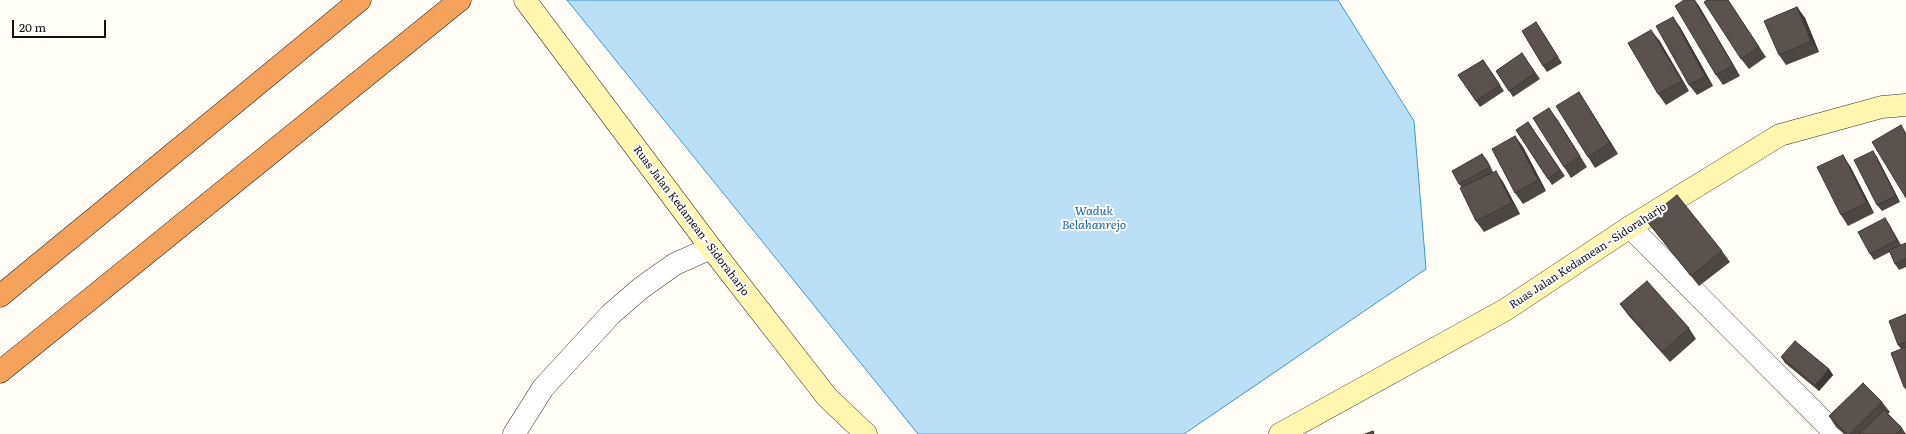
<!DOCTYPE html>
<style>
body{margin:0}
#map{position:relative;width:1906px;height:434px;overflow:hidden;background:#fffdf5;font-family:Literata,serif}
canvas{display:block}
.scale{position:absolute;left:12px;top:20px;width:94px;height:18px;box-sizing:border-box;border:2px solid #111;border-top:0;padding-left:5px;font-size:12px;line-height:14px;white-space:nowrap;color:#111;-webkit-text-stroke:3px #fff;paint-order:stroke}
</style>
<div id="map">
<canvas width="1906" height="434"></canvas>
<div class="scale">20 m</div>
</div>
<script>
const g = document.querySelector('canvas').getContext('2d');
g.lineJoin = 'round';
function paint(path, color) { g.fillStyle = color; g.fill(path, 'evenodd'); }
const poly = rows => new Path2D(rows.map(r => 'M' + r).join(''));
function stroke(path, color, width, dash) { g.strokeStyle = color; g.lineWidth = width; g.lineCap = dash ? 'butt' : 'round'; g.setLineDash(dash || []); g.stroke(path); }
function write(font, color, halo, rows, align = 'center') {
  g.font = font + ' Literata,serif'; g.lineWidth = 4; g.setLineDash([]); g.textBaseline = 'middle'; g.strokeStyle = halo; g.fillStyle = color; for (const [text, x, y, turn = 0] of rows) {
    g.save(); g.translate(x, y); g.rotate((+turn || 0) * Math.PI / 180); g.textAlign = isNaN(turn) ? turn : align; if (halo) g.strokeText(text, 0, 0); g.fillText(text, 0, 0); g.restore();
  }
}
const water = poly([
 [567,0,1338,0,1414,121,1426,269,1184,434,918,434,567,0]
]);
const minor = poly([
 [1630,227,1836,434],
 [514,434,543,388,611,314,641,288,675,264,711,248]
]);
const secondary = poly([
 [525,0,711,248,827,397,866,434],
 [1280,434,1505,310,1630,227,1780,135,1882,107,1906,105]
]);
const motorway = poly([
 [0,296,360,0],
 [0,372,460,0]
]);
const wall = poly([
 [1684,0,1695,0,1699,6,1740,76,1723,85,1716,75],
 [1728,0,1766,57,1749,69,1741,59],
 [1797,7,1805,18,1819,52,1786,65,1779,55],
 [1536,22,1562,63,1547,72,1543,66],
 [1680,27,1713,86,1697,95,1689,85],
 [1659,40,1689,91,1666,105,1658,94],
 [1522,53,1540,79,1513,97,1496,71],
 [1483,60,1504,91,1480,107,1458,75],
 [1579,92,1586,103,1618,154,1595,168,1588,157],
 [1557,119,1587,167,1571,178,1564,167],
 [1528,122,1565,176,1552,185,1516,130],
 [1515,136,1523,147,1546,191,1523,204,1515,193],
 [1482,154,1493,172,1503,182,1520,214,1484,232,1476,221,1462,188,1459,184],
 [1877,157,1900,202,1882,211,1877,205],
 [1850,166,1874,213,1848,226,1841,215],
 [1885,218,1889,224,1901,245,1906,243,1906,267,1899,270,1895,264,1890,252,1874,260,1870,254],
 [1646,220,1722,251,1730,262,1699,286,1654,230],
 [1620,304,1689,328,1696,339,1670,362,1628,315],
 [1906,314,1906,390,1904,387,1901,349,1898,345],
 [1781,357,1829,369,1833,375,1819,391,1785,363],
 [1882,402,1890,412,1888,414,1902,428,1906,434,1844,434,1836,427,1829,416]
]);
const shadedWall = poly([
 [1694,0,1699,6,1740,76,1733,65],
 [1797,7,1805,18,1819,52,1811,41],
 [1673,17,1680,27,1713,86,1705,76],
 [1651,30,1659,40,1689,91,1682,81],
 [1579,92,1586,103,1618,154,1610,143],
 [1549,108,1557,119,1587,167,1580,156],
 [1515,136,1523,147,1546,191,1538,180],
 [1873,151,1877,157,1900,202,1896,196],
 [1482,154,1487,160,1494,173,1490,167],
 [1843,155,1850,166,1874,213,1867,203],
 [1496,171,1503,182,1520,214,1512,203],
 [1885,218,1889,224,1901,246,1897,240],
 [1829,369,1833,375,1819,391,1815,385]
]);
const building = poly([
 [1684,0,1694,0,1733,65,1716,75,1675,6,1684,0],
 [1707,0,1728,0,1759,47,1741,59,1704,2,1707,0],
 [1797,7,1811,41,1779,55,1764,21,1797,7],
 [1673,17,1705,76,1689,85,1656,26,1673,17],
 [1536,22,1558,57,1543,66,1522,31,1536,22],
 [1651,30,1682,81,1658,94,1628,43,1651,30],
 [1522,53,1535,73,1509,91,1496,71,1522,53],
 [1483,60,1500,85,1476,101,1458,75,1483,60],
 [1579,92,1610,143,1588,157,1556,106,1579,92],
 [1549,108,1580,156,1564,167,1533,118,1549,108],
 [1528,122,1560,170,1548,179,1516,130,1528,122],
 [1901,125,1906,134,1906,198,1872,142,1901,125],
 [1515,136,1538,180,1515,193,1492,149,1515,136],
 [1873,151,1896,196,1877,205,1854,160,1873,151],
 [1482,154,1490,167,1459,184,1452,171,1482,154],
 [1843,155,1867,203,1841,215,1817,167,1843,155],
 [1496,171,1512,203,1476,221,1460,188,1496,171],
 [1677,195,1722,251,1691,276,1646,220,1677,195],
 [1885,218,1897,240,1870,254,1858,232,1885,218],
 [1906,243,1906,259,1895,264,1889,250,1906,243],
 [1647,281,1689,328,1662,352,1620,304,1647,281],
 [1906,314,1906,342,1898,345,1889,321,1906,314],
 [1795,341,1829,369,1815,385,1781,357,1795,341],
 [1906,347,1906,387,1904,387,1891,353,1906,347],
 [1863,383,1882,402,1850,434,1847,434,1829,416,1863,383],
 [1884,410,1902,428,1896,434,1859,434,1884,410],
 [1373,431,1374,434,1365,434,1373,431]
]);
const streetNames = [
 ["Ruas Jalan Kedamean - Sidoraharjo",691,221,53],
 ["Ruas Jalan Kedamean - Sidoraharjo",1588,256,-33]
];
const waterNames = [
 ["Waduk",1094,211],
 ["Belahanrejo",1094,225]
];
paint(water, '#b9e0f7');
stroke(water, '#3f96cf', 1);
stroke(minor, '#444', 23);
stroke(secondary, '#333', 23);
stroke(motorway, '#222', 23);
stroke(minor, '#fff', 22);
stroke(secondary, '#fff6b0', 22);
stroke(motorway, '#f5a25d', 22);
paint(wall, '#4d4742');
paint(shadedWall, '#3f3936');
paint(building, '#5a524d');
stroke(building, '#3f3936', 1);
write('11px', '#111', '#fff', streetNames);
write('italic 12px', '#1768a6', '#fff', waterNames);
</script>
